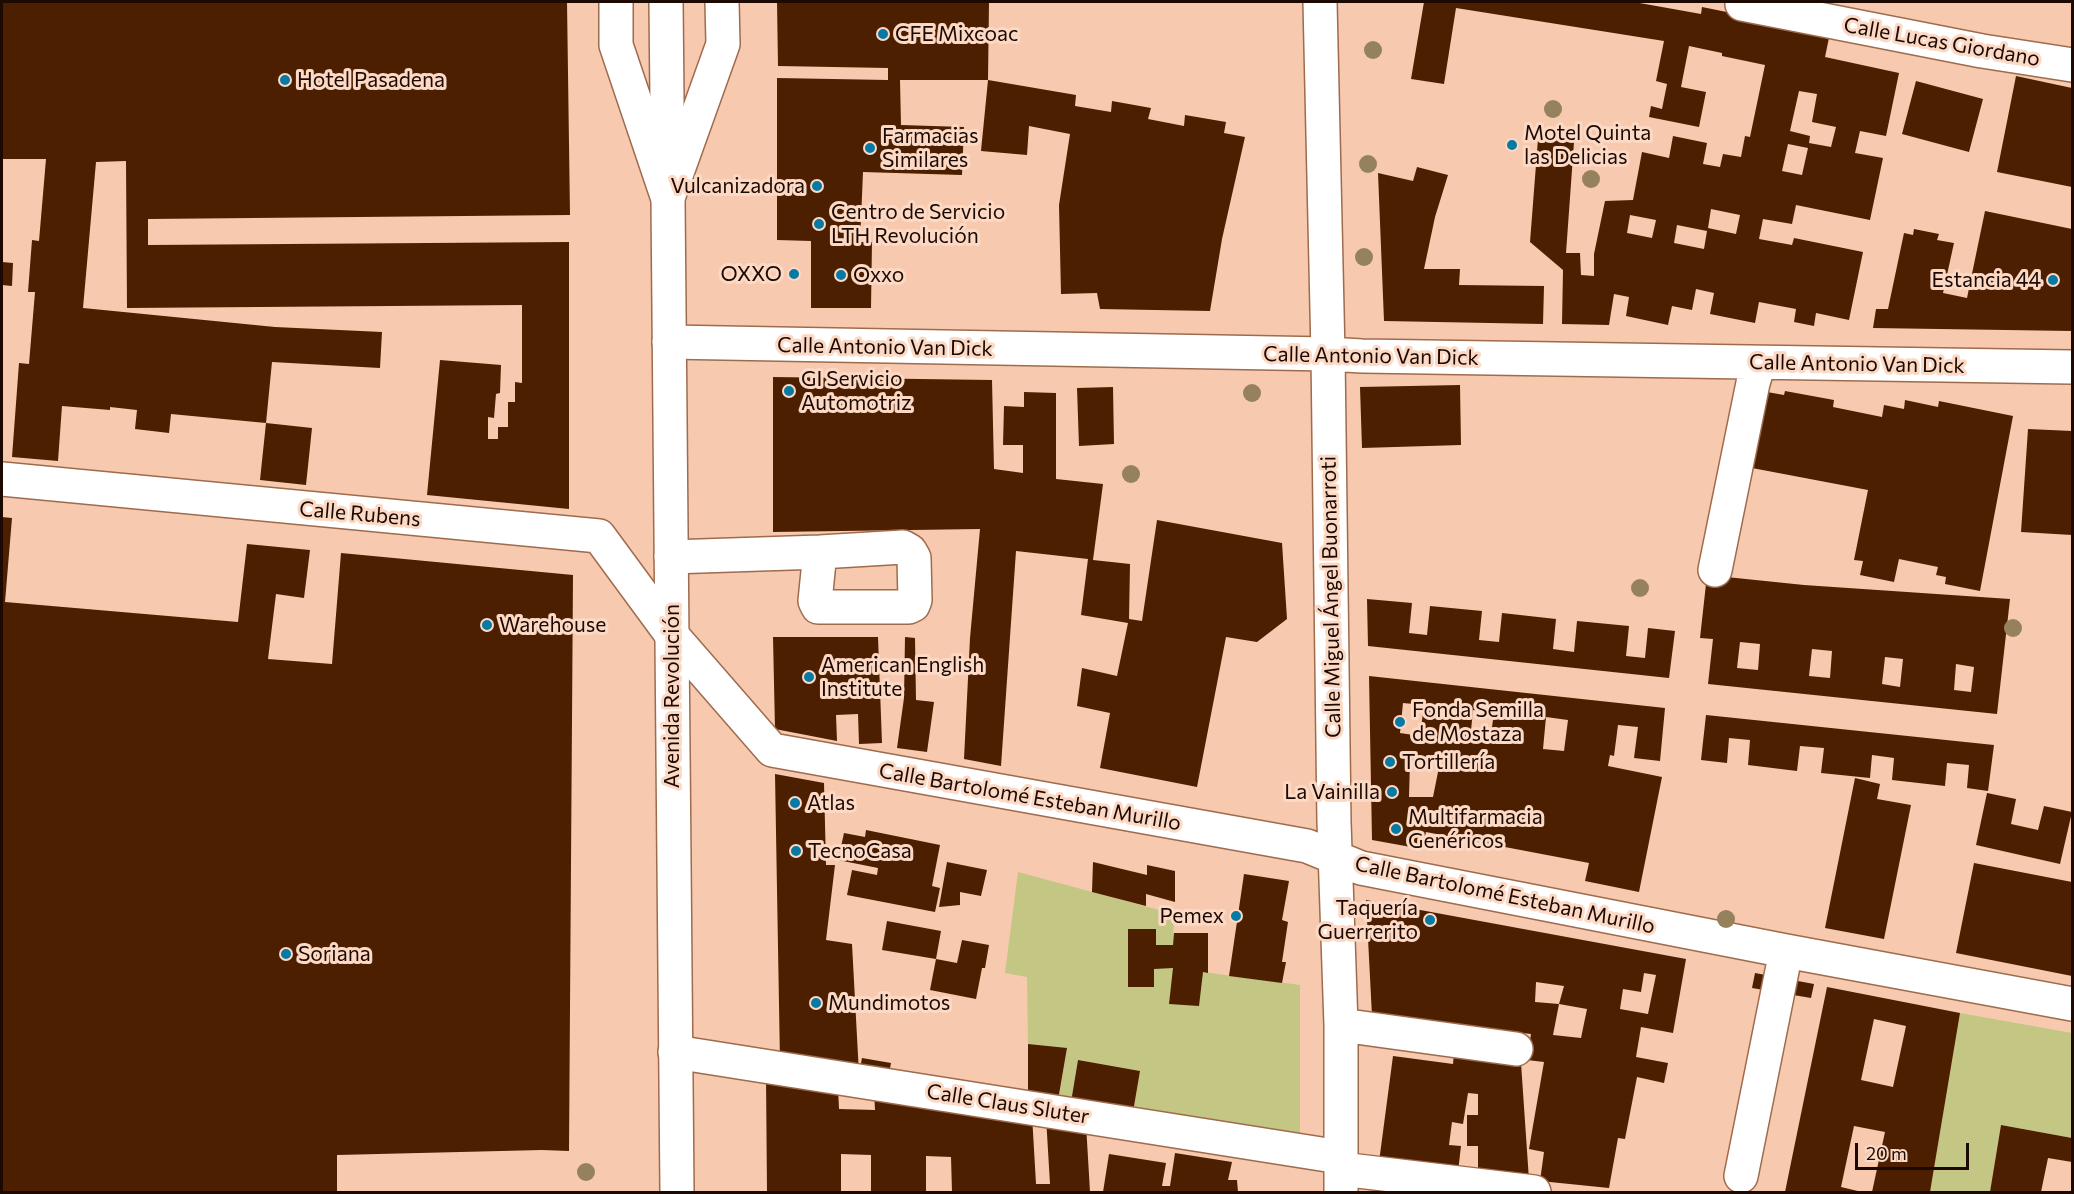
<!DOCTYPE html>
<meta charset="utf-8">
<style>
body{margin:0}
#map{position:relative;width:2074px;height:1194px;overflow:hidden;background:#f7c9af;font-family:Commissioner,sans-serif}
canvas{display:block}
.frame{position:absolute;inset:0;border:3px solid #1c0901;pointer-events:none}
.scale{position:absolute;left:1855px;top:1143px;width:114px;height:27px;box-sizing:border-box;border:3px solid #1c0901;border-top:0;padding-left:8px;font-size:18px;line-height:21px;white-space:nowrap;color:#1c0901;-webkit-text-stroke:4px #fcd9c5;paint-order:stroke}
</style>
<div id="map">
<canvas width="2074" height="1194"></canvas>
<div class="frame"></div>
<div class="scale">20 m</div>
</div>
<script>
const g = document.querySelector('canvas').getContext('2d');
g.lineJoin = 'round';
function paint(path, color) { g.fillStyle = color; g.fill(path, 'evenodd'); }
const poly = rows => new Path2D(rows.map(r => 'M' + r).join(''));
function stroke(path, color, width, dash) { g.strokeStyle = color; g.lineWidth = width; g.lineCap = dash ? 'butt' : 'round'; g.setLineDash(dash || []); g.stroke(path); }
function write(font, color, halo, rows, align = 'center') {
  g.font = font + ' Commissioner,sans-serif'; g.lineWidth = 6; g.setLineDash([]); g.textBaseline = 'middle'; g.strokeStyle = halo; g.fillStyle = color; for (const [text, x, y, turn = 0] of rows) {
    g.save(); g.translate(x, y); g.rotate((+turn || 0) * Math.PI / 180); g.textAlign = isNaN(turn) ? turn : align; if (halo) g.strokeText(text, 0, 0); g.fillText(text, 0, 0); g.restore();
  }
}
const green = poly([
 [1018,872,1174,914,1173,945,1203,972,1300,985,1300,1144,1132,1118,1140,1071,1078,1060,1070,1108,1057,1106,1067,1049,1028,1044,1027,977,1005,973],
 [1960,1013,2072,1033,2072,1138,2001,1125,1990,1192,1930,1192]
]);
const building = poly([
 [2,2,567,2,570,215,148,219,148,245,569,242,569,509,427,495,440,360,501,365,500,393,496,394,494,418,488,417,488,439,498,439,498,427,508,427,508,402,515,402,515,382,522,383,522,305,127,308,126,161,96,162,83,308,275,327,382,332,380,368,272,362,266,423,171,414,169,433,135,429,137,410,110,407,110,410,62,406,58,461,12,457,19,363,29,364,35,292,28,292,32,240,39,241,46,159,2,159],
 [777,2,989,2,988,80,900,80,901,125,964,127,962,175,863,172,860,242,872,242,871,308,811,308,811,241,777,240,777,78,888,80,888,68,778,66],
 [1424,2,1634,2,1701,14,1702,7,1830,33,1825,57,1899,73,1886,136,1860,131,1855,153,1883,158,1870,220,1796,205,1792,224,1763,219,1759,239,1792,245,1794,238,1863,252,1849,320,1816,313,1814,326,1794,322,1796,309,1759,302,1755,323,1710,314,1714,293,1696,289,1692,310,1672,306,1668,325,1626,316,1629,297,1614,294,1609,325,1562,324,1563,270,1530,242,1538,139,1574,142,1566,253,1580,253,1581,275,1594,276,1594,254,1605,201,1633,200,1642,152,1669,158,1673,136,1707,143,1703,164,1720,167,1723,154,1741,157,1745,136,1750,137,1765,65,1722,56,1722,53,1689,46,1681,87,1706,92,1699,127,1649,117,1651,106,1662,109,1667,84,1656,81,1664,41,1456,8,1444,84,1411,79],
 [1799,91,1817,94,1812,122,1836,127,1831,147,1809,143,1810,136,1790,131],
 [1788,144,1808,148,1802,175,1782,171],
 [1711,209,1740,215,1736,234,1708,228],
 [1630,215,1656,220,1652,238,1627,233],
 [1677,225,1707,231,1704,249,1674,243],
 [2016,76,2072,88,2072,187,1997,172],
 [988,80,1076,95,1075,106,1111,112,1112,101,1151,108,1148,119,1184,126,1185,115,1226,122,1224,133,1245,137,1222,239,1210,311,1100,309,1097,293,1061,294,1059,205,1070,134,1029,126,1027,155,981,151],
 [1916,81,1983,99,1969,152,1902,134],
 [1417,167,1448,175,1435,217,1424,269,1460,269,1459,285,1544,286,1543,324,1384,321,1378,173,1413,181],
 [1985,211,2072,229,2072,331,1873,328,1876,309,1888,309,1904,233,1913,235,1914,229,1939,234,1937,240,1954,243,1943,293,1967,298],
 [2,262,13,263,12,286,2,285],
 [773,377,992,380,994,469,1023,473,1023,445,1003,445,1004,406,1024,407,1024,392,1056,393,1056,479,1103,484,1093,560,1130,564,1129,619,1142,621,1157,520,1282,543,1287,619,1257,642,1226,637,1197,787,1100,768,1110,713,1077,706,1082,668,1117,676,1128,623,1081,615,1088,559,1016,551,1001,766,964,759,970,638,980,529,773,532],
 [1460,385,1461,445,1362,448,1360,387],
 [1113,387,1114,444,1079,446,1077,388],
 [1785,391,1834,400,1833,407,1882,417,1884,405,1904,409,1905,400,1938,407,1939,401,2013,416,1980,591,1945,584,1946,577,1936,575,1938,567,1899,559,1894,582,1860,575,1863,561,1854,560,1868,490,1752,468,1767,392,1784,395],
 [266,423,312,428,306,485,260,480],
 [2028,429,2072,431,2072,535,2021,532],
 [2,517,12,518,5,602,238,622,247,544,310,550,304,598,276,594,268,659,332,664,341,553,573,575,569,1151,542,1150,337,1155,337,1192,2,1192],
 [1707,575,1804,585,2010,599,1997,714,1708,684,1713,639,1700,638],
 [1740,642,1760,644,1758,670,1737,668],
 [1812,649,1832,651,1830,678,1809,676],
 [1885,657,1903,659,1900,687,1882,684],
 [1956,664,1974,667,1971,692,1954,690],
 [1367,599,1412,603,1409,633,1427,635,1430,606,1482,611,1479,640,1499,642,1502,613,1556,619,1553,649,1574,652,1577,621,1629,626,1626,656,1645,658,1648,628,1675,631,1669,678,1368,646],
 [773,637,878,637,882,743,859,744,858,714,836,715,837,741,775,729],
 [905,637,915,638,916,700,934,702,927,752,897,748,904,698],
 [1369,676,1665,708,1660,761,1634,758,1638,727,1618,725,1614,756,1610,755,1608,766,1662,777,1639,892,1585,881,1589,863,1426,832,1422,849,1372,840],
 [1403,703,1424,705,1420,736,1400,733],
 [1473,710,1494,712,1490,743,1470,741],
 [1546,717,1568,720,1564,751,1543,749],
 [1410,761,1440,762,1433,797,1409,797],
 [1706,715,1994,745,1988,791,1967,788,1969,765,1947,763,1945,786,1892,780,1894,758,1872,755,1870,778,1821,773,1824,748,1800,746,1797,771,1748,765,1750,740,1729,738,1727,763,1701,760],
 [775,774,824,783,826,865,835,865,826,940,852,944,859,1074,780,1062],
 [1855,778,1880,784,1877,799,1911,805,1884,939,1825,928],
 [1987,793,2016,799,2011,824,2038,830,2044,806,2072,812,2060,864,1976,845],
 [866,830,940,845,932,886,940,888,935,912,847,895,852,870,877,875,878,868,838,860,844,833,865,837],
 [947,862,987,870,981,896,960,892,960,905,939,907],
 [1093,862,1147,875,1147,865,1175,871,1175,902,1146,894,1146,906,1092,892],
 [1974,863,2072,882,2072,976,1956,953],
 [1244,874,1289,881,1282,920,1288,922,1282,962,1286,962,1282,983,1229,976],
 [1366,900,1686,959,1673,1033,1641,1027,1636,1057,1668,1063,1664,1083,1637,1077,1625,1139,1618,1138,1609,1188,1540,1181,1544,1152,1529,1149,1544,1062,1527,1060,1531,1034,1372,1016],
 [1644,973,1656,975,1648,1014,1620,1009,1623,989,1641,992],
 [1536,982,1564,986,1559,1004,1535,1002],
 [1559,1004,1587,1009,1581,1038,1553,1035],
 [887,921,941,931,936,959,882,950],
 [1128,929,1156,929,1156,945,1173,945,1174,933,1208,933,1208,973,1203,972,1199,1006,1169,1004,1173,968,1154,969,1154,987,1128,987],
 [962,940,989,945,985,968,982,968,976,999,930,990,936,959,957,963],
 [1755,973,1814,984,1811,998,1752,988],
 [1827,987,1960,1013,1930,1192,1872,1192,1885,1132,1854,1126,1841,1187,1862,1192,1785,1192],
 [1874,1019,1906,1026,1893,1087,1861,1080],
 [1028,1044,1067,1048,1057,1106,1028,1102],
 [1454,1054,1521,1063,1529,1180,1478,1174,1478,1146,1467,1146,1467,1115,1478,1115,1478,1094,1468,1093,1463,1124,1452,1122,1449,1145,1461,1146,1458,1172,1379,1162,1393,1056,1453,1064],
 [862,1058,891,1063,888,1079,859,1074],
 [1078,1060,1140,1071,1132,1118,1070,1108],
 [766,1076,838,1088,839,1109,875,1110,874,1091,1032,1115,1036,1184,1050,1184,1046,1117,1086,1124,1090,1192,952,1192,951,1157,926,1156,926,1192,871,1192,871,1155,841,1154,841,1192,767,1192],
 [2001,1125,2072,1138,2072,1162,2048,1158,2041,1192,1990,1192],
 [1175,1153,1232,1162,1228,1180,1237,1180,1238,1192,1194,1192,1194,1191,1190,1192,1103,1192,1109,1154,1166,1163,1162,1186,1170,1186]
]);
const minor = poly([
 [1320,2,1328,354,1334,822,1341,1025,1341,1192],
 [1742,2,1742,4,1982,51,2072,65],
 [669,342,1328,354,1362,356,2072,367],
 [2,479,599,536,671,634,772,750,1307,846,1361,868,1786,951,2072,1004],
 [671,557,820,552,903,547,910,551,914,558,915,600,913,605,909,607,818,607,815,601,820,552],
 [1715,570,1753,383,1759,363],
 [1341,1025,1516,1049],
 [675,1052,1340,1157],
 [1341,1169,1534,1192],
 [1741,1176,1786,951]
]);
const major = poly([
 [616,2,616,45,668,199,677,1192],
 [669,195,723,44,722,2]
]);
const highway = poly([
 [666,2,668,199]
]);
const trees = [
 [1373,50],
 [1553,109],
 [1368,164],
 [1591,179],
 [1364,257],
 [1252,393],
 [1131,474],
 [1640,588],
 [2013,628],
 [1726,919],
 [586,1172]
];
const markers = [
 [883,34,6,"#067aa3"],
 [285,80,6,"#067aa3"],
 [1512,145,6,"#067aa3"],
 [870,148,6,"#067aa3"],
 [817,186,6,"#067aa3"],
 [819,224,6,"#067aa3"],
 [794,274,6,"#067aa3"],
 [841,275,6,"#067aa3"],
 [2053,280,6,"#067aa3"],
 [789,391,6,"#067aa3"],
 [487,625,6,"#067aa3"],
 [809,677,6,"#067aa3"],
 [1400,722,6,"#067aa3"],
 [1390,762,6,"#067aa3"],
 [1392,792,6,"#067aa3"],
 [795,803,6,"#067aa3"],
 [1396,829,6,"#067aa3"],
 [796,851,6,"#067aa3"],
 [1236,916,6,"#067aa3"],
 [1430,920,6,"#067aa3"],
 [286,954,6,"#067aa3"],
 [816,1003,6,"#067aa3"]
];
const poiNames = [
 ["CFE Mixcoac",895,34],
 ["Hotel Pasadena",297,80],
 ["Motel Quinta",1524,133],
 ["las Delicias",1524,157],
 ["Farmacias",882,136],
 ["Similares",882,160],
 ["Vulcanizadora",805,186,"right"],
 ["Centro de Servicio",831,212],
 ["LTH Revolución",831,236],
 ["OXXO",782,274,"right"],
 ["Oxxo",853,275],
 ["Estancia 44",2041,280,"right"],
 ["GI Servicio",801,379],
 ["Automotriz",801,403],
 ["Warehouse",499,625],
 ["American English",821,665],
 ["Institute",821,689],
 ["Fonda Semilla",1412,710],
 ["de Mostaza",1412,734],
 ["Tortillería",1402,762],
 ["La Vainilla",1380,792,"right"],
 ["Atlas",807,803],
 ["Multifarmacia",1408,817],
 ["Genéricos",1408,841],
 ["TecnoCasa",808,851],
 ["Taquería",1418,908,"right"],
 ["Guerrerito",1418,932,"right"],
 ["Pemex",1224,916,"right"],
 ["Soriana",298,954],
 ["Mundimotos",828,1003]
];
const streetNames = [
 ["Calle Lucas Giordano",1942,42,10],
 ["Calle Antonio Van Dick",885,347,1],
 ["Calle Antonio Van Dick",1371,356,1],
 ["Calle Antonio Van Dick",1857,364,1],
 ["Calle Rubens",360,514,5],
 ["Calle Miguel Ángel Buonarroti",1331,597,-91],
 ["Avenida Revolución",672,696,-90],
 ["Calle Bartolomé Esteban Murillo",1030,797,10],
 ["Calle Bartolomé Esteban Murillo",1505,895,12],
 ["Calle Claus Sluter",1008,1104,9]
];
paint(green, '#c3c783');
paint(building, '#4c1f00');
stroke(minor, '#9f6b4d', 36);
stroke(major, '#9f6b4d', 36);
stroke(highway, '#9f6b4d', 36);
stroke(minor, '#fff', 33);
stroke(major, '#fff', 33);
stroke(highway, '#fff', 33);
g.fillStyle = '#95825c';
for (const [x, y] of trees) { g.beginPath(); g.arc(x, y, 9, 0, 2 * Math.PI); g.fill(); }
for (const [x, y, r, color] of markers) { const dot = new Path2D(); dot.arc(x, y, r, 0, 2 * Math.PI); g.fillStyle = color; g.fill(dot); stroke(dot, '#fcd9c5', 2); }
write('21px', '#1c0901', '#fcd9c5', poiNames, 'left');
write('21px', '#1c0901', '#fcd9c5', streetNames);
</script>
